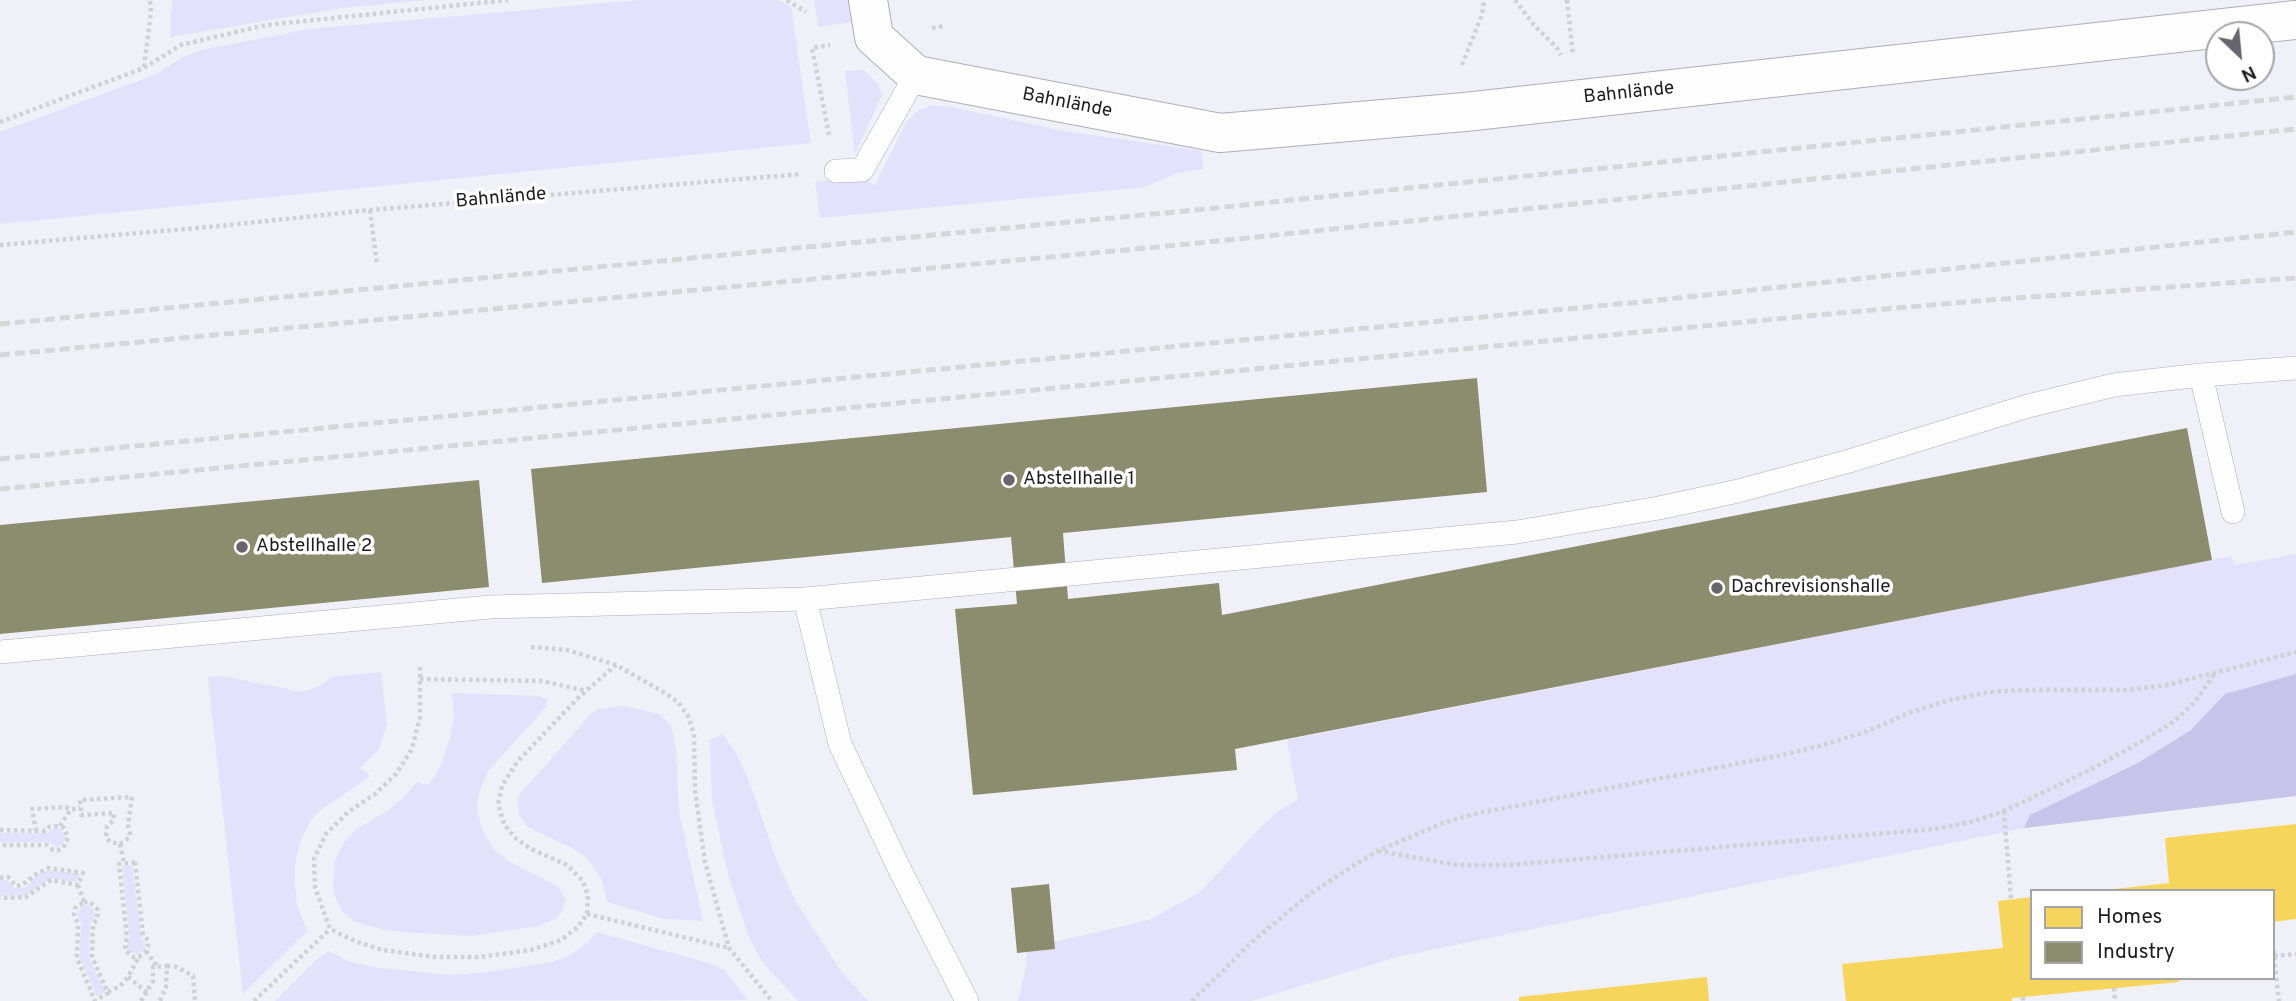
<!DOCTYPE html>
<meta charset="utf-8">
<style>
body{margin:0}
#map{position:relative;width:2296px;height:1001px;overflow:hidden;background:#f0f0f9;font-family:Overpass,sans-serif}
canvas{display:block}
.legend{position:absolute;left:2030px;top:889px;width:245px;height:91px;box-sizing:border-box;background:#fff;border:2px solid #a5a4a7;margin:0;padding:9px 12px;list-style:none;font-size:21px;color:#1d1c22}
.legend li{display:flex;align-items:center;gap:14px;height:35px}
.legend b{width:35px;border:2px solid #a5a4a7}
.north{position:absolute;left:2205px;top:21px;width:70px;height:70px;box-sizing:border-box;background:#fff;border:2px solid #a5a4a7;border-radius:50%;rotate:154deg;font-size:19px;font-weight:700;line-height:28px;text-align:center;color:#1d1c22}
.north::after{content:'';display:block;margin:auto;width:24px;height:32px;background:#67666d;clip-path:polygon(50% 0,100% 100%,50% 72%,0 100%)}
</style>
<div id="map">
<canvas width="2296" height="1001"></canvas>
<ul class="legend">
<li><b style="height:19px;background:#f6d55c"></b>Homes</li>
<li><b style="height:19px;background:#8c8c6e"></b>Industry</li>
</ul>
<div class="north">N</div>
</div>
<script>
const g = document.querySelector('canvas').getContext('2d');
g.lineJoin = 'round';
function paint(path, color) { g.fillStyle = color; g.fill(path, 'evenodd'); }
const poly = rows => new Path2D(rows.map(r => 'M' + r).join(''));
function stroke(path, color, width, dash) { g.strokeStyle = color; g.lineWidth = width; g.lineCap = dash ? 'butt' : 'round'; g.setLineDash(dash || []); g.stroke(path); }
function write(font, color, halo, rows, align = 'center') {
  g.font = font + ' Overpass,sans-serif'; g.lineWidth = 7; g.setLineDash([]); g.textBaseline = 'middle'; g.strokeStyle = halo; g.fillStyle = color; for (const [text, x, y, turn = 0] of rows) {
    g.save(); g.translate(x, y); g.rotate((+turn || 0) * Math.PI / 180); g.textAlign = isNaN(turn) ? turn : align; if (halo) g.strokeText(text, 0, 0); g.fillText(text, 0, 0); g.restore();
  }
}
const green = poly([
 [172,0,429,0,342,8,170,37],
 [639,0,778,0,791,7,811,143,0,224,0,132,157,74,181,58,201,50,309,29],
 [814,0,850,0,853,22,818,27],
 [864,70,878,84,882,95,855,154,845,71],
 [931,105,951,107,1064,131,1202,151,1203,169,1177,173,1145,187,820,218,815,182,858,177,875,185,907,121,918,111],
 [2296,554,2296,796,2024,828,1397,957,1251,1001,1018,1001,1025,971,1027,952,1054,949,1054,942,1149,920,1200,892,1261,827,1278,811,1298,800,1287,740,2232,556,2234,565],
 [381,672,387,724,379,749,360,768,370,776,319,811,311,820,301,839,295,864,295,886,297,905,307,931,243,994,208,677,223,676,303,692,321,685,331,677],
 [454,693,539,696,547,699,546,707,488,771,478,796,478,814,483,831,495,851,510,862,557,886,563,893,565,901,563,910,557,918,539,926,471,936,405,932,385,930,355,922,342,911,335,897,333,888,335,860,345,841,357,829,387,811,403,798,417,782,427,785,430,783,440,767,450,738,454,717,452,694],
 [624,706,659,714,671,725,676,748,679,812,703,921,665,919,607,902,601,878,586,857,576,850,528,827,519,815,518,799,520,794,591,714,598,709],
 [723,734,737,755,750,783,776,859,796,902,841,971,868,1001,798,1001,764,964,750,940,728,874,712,800,710,740],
 [54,828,61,830,65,838,64,842,57,847,48,842,0,842,0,833,48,833],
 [132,865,141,937,146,945,145,949,138,954,130,952,127,945,130,938,122,866],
 [49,870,80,874,76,882,51,878,26,895,0,896,0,880,7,880,14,888,22,888,26,887,36,876],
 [85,905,92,907,95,915,94,919,90,922,89,958,105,992,97,996,80,958,81,922,77,914,80,907],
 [597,932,715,965,724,970,748,1000,275,1001,318,958,329,951,348,961,372,967,450,975,488,972,552,962,568,956,585,945]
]);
const forest = poly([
 [2296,674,2296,796,2024,828,2030,815,2138,763,2191,730,2225,694]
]);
const homes = poly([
 [2296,824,2296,919,2273,922,2273,891,2114,891,2114,889,2169,883,2165,838],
 [2032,897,2032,978,2179,978,2179,982,2023,997,2012,998,2012,1001,1846,1001,1842,964,2003,948,1998,901],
 [1707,977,1709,1001,1519,1001,1519,997]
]);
const industry = poly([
 [1477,378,1487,492,1063,533,1068,599,1219,583,1222,615,2187,428,2212,560,1235,749,1237,770,973,795,955,609,1017,604,1011,537,542,583,531,469],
 [479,480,489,587,0,634,0,525],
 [1049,884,1055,949,1017,953,1011,888]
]);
const path = poly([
 [787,0,806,12],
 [1515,0,1534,25,1557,48,1561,55],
 [1567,0,1573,55],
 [932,28,944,26],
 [1462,65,1482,15,1484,0],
 [144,67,151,12,150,0],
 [0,122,144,68,181,45,266,25,508,0],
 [829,135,812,48,830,45],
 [370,210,377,265],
 [0,245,220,226,370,210,801,174],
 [531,647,567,650,616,665,665,693,678,702,688,716,694,734,695,790,705,862,729,948,772,1001],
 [420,667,420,717,412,749,396,774,375,794,348,812,326,834,314,859,315,887,330,929,357,942,383,950,435,957,480,957,531,950,561,940,578,927,587,914,588,895,582,880,567,865,531,849,514,837,504,824,498,804,502,786,517,762,579,697,616,665],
 [420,679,542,681,587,691],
 [132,797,128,825,130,833,129,838,120,844,110,842,106,837,107,826,113,821,114,813,81,815,80,800,132,797],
 [2004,811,2011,899],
 [60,826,70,810,80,808],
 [0,830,45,831,49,827,59,826,64,828,68,838,63,848,58,850,53,850,47,845,0,845],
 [36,831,32,809,66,807,70,810],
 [120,844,124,863],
 [1378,851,1457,865,1509,865,1935,829,1971,822,2004,811,2088,771,2144,740,2173,722,2195,702,2215,673],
 [135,862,143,935,148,940,148,946,146,951,139,957,133,957,125,950,127,937,119,864,135,862],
 [0,878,8,877,16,886,22,885,35,875,48,868,83,873,78,885,51,880,26,897,0,898],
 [78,885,84,902],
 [84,902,90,902,98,910,97,920,93,924,92,957,108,993,95,1001,77,958,78,924,74,914,75,908,84,902],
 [587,914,729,948],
 [2273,950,2279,1001],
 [146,951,157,966],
 [2274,956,2296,954],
 [167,966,177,967,193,976,195,1001],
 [128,977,148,993],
 [2114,988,2115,1001],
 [108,992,120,986,128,977,139,957],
 [2023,997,2023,1001],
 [141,1001,153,981,153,967,167,966,166,987,160,1001],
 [254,1001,330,929],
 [1192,1001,1253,941,1311,893,1377,851,1443,823,1478,813,1778,756,1823,745,1865,732,1912,712,1950,700,1989,692,2028,690,2126,690,2167,685,2296,652]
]);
const lane = poly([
 [836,171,862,170,916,75],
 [2201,375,2233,512],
 [805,599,840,744,900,870,967,1001],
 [0,652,490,607,805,599,1517,532,1659,508,1738,491,1846,462,2028,406,2114,385,2201,375,2296,368]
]);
const street = poly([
 [868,0,874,37,916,75,1220,133,1465,112,2296,20]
]);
const rail = poly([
 [0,324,1185,211,2296,97],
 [0,355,1189,244,2296,129],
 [0,459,1650,301,2296,232],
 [0,489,1839,313,1989,300,2296,278]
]);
const markers = [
 [1009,480,7,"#67666d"],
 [242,547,7,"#67666d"],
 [1717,588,7,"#67666d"]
];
const streetNames = [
 ["Bahnlände",1629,94,-6],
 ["Bahnlände",1067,104,11],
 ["Bahnlände",501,199,-5]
];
const poiNames = [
 ["Abstellhalle 1",1023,480],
 ["Abstellhalle 2",256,547],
 ["Dachrevisionshalle",1731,588]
];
paint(green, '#e3e1fb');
paint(forest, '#c8c4e9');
paint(homes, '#f6d55c');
paint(industry, '#8c8c6e');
stroke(lane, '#afaeb5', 24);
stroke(street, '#afaeb5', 40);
stroke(path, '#d1d0d3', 4.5, [3.5, 3.5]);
stroke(lane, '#fdfdfe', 23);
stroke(street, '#fdfdfe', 38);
stroke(rail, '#d7d7da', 5, [10, 5]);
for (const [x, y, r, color] of markers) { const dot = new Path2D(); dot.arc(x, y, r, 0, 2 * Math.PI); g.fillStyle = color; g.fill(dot); stroke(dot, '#fff', 2.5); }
write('19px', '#1d1c22', '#fff', streetNames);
write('19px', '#1d1c22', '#fff', poiNames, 'left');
</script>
